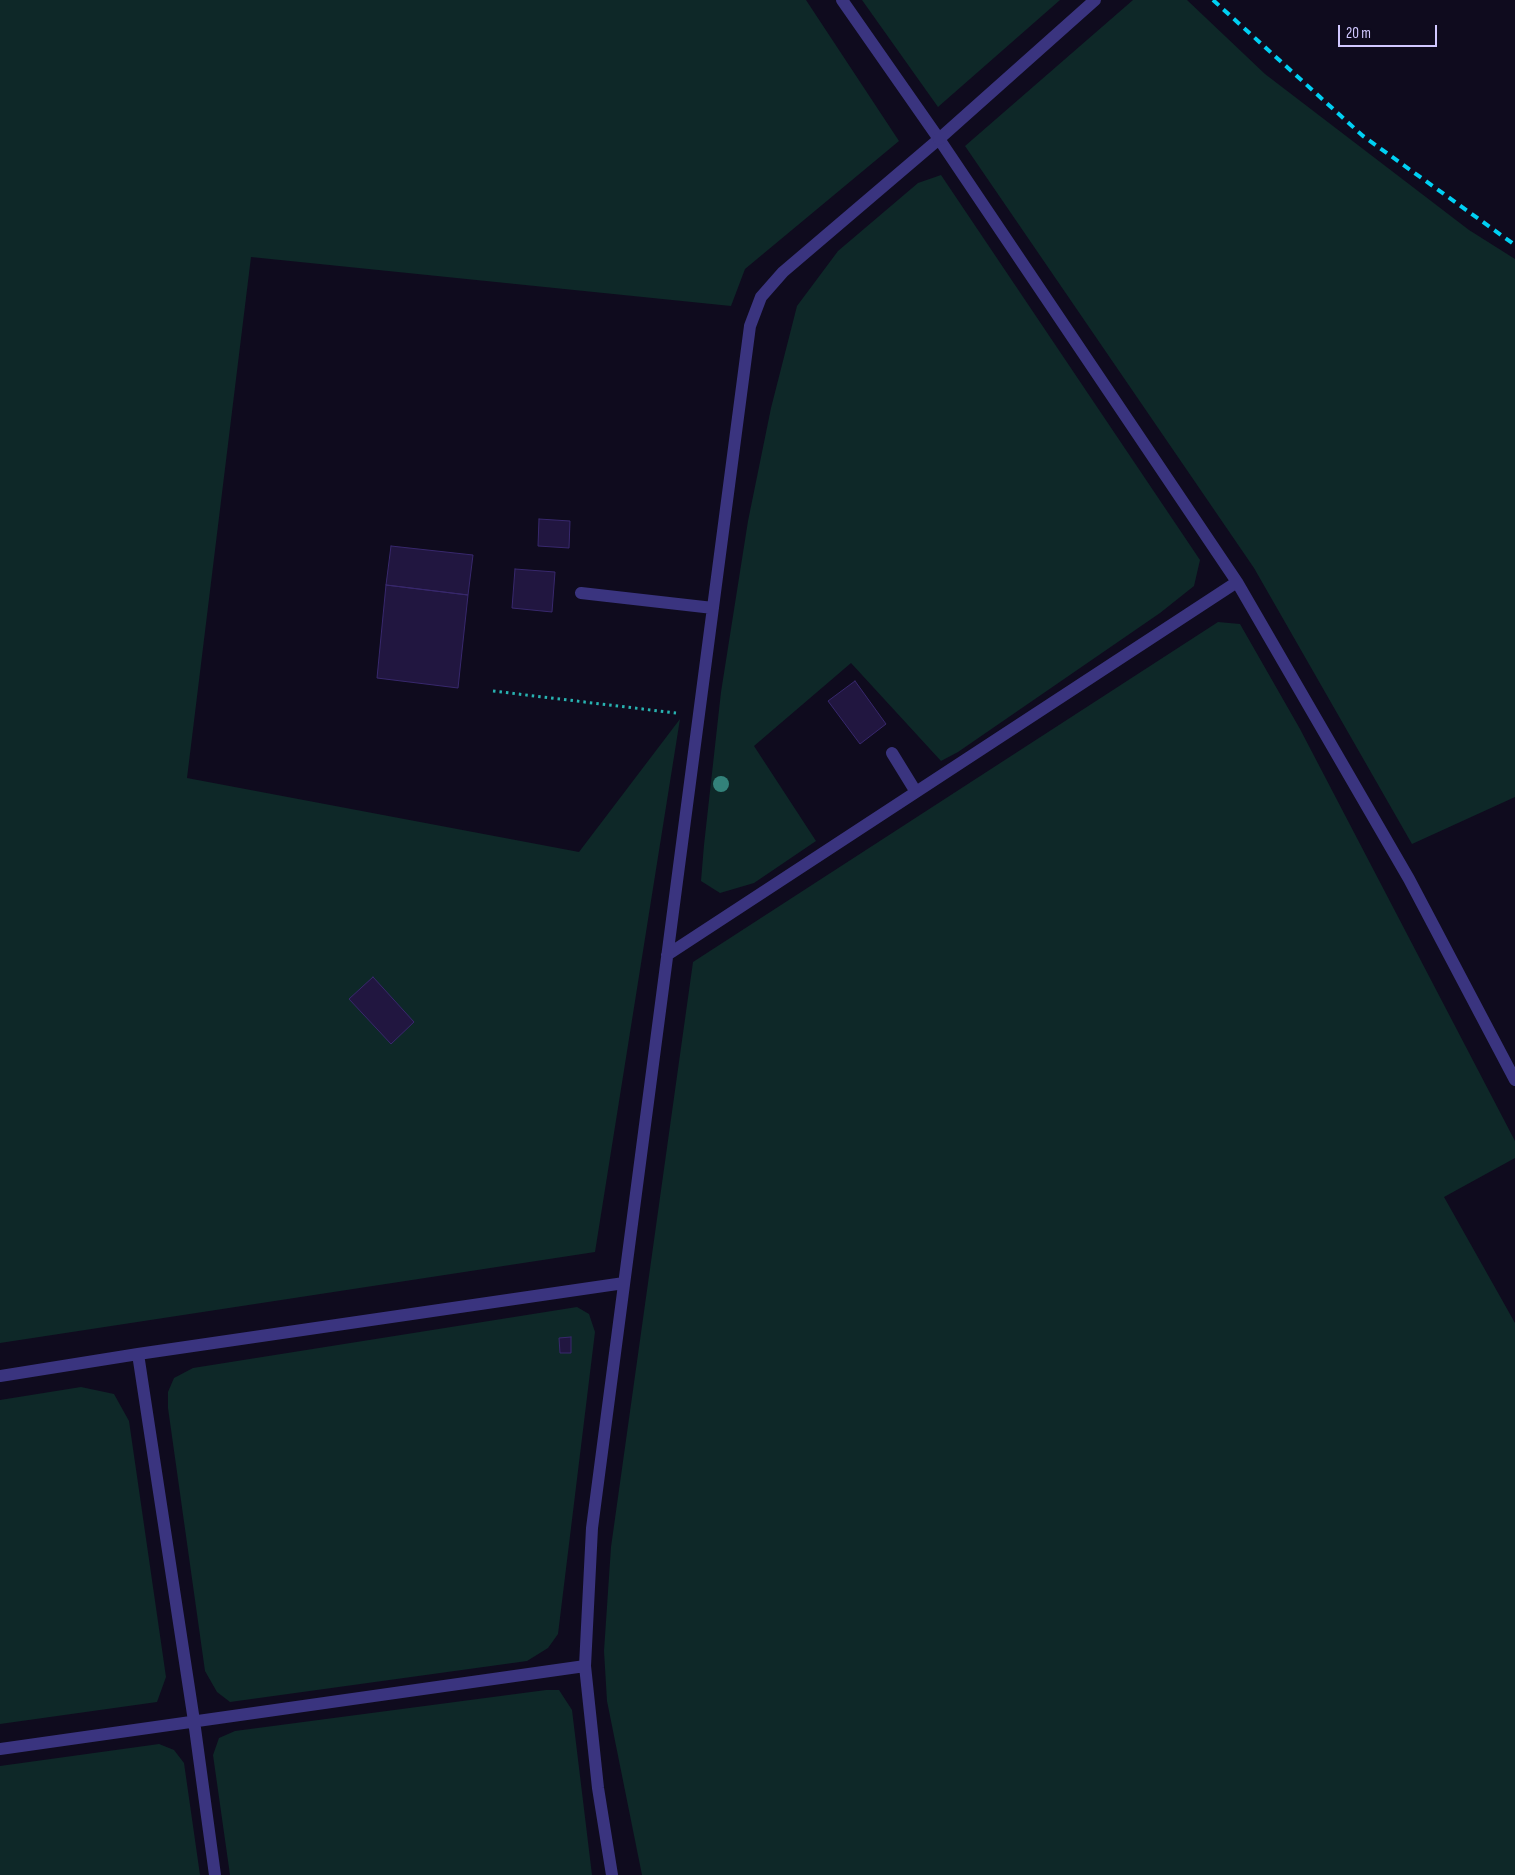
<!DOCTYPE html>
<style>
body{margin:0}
#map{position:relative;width:1515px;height:1875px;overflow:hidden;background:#0f0b1e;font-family:"Sofia Sans Condensed",sans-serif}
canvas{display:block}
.scale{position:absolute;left:1338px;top:25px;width:99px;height:22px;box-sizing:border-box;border:2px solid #d1c8ff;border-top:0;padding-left:6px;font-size:15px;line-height:18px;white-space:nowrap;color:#d1c8ff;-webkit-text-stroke:4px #0f0b1e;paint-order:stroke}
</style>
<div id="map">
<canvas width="1515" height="1875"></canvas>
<div class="scale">20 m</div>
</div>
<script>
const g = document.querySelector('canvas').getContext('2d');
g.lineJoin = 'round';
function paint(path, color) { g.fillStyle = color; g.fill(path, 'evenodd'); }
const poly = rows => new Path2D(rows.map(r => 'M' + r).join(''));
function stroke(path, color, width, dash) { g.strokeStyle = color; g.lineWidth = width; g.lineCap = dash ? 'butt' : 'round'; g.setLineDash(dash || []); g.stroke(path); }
const green = poly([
 [0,0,806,0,899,141,745,269,731,306,251,257,187,778,579,852,680,719,595,1252,0,1343],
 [862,0,1060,0,938,107],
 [1133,0,1187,0,1265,74,1469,230,1515,259,1515,797,1412,844,1254,568,965,146],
 [941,175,1200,560,1194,586,1160,613,958,752,941,761,851,663,754,746,816,841,754,883,720,893,701,881,704,845,721,692,748,521,771,408,797,306,838,251,918,183],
 [1218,622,1240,624,1300,729,1515,1141,1515,1158,1444,1197,1515,1323,1515,1875,642,1875,607,1701,604,1651,611,1547,693,962],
 [577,1307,589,1314,595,1332,558,1634,548,1648,527,1661,230,1702,217,1692,205,1671,168,1408,168,1392,174,1378,193,1368],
 [81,1387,114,1394,129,1421,166,1677,157,1702,0,1724,0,1400],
 [546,1690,559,1690,572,1710,592,1875,230,1875,213,1755,219,1738,235,1731],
 [159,1744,174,1750,184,1763,200,1875,0,1875,0,1766]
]);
const building = poly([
 [539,519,570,521,569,548,538,546,539,519],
 [391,546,473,555,468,595,386,585,391,546],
 [515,569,555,572,552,612,512,608,515,569],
 [386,585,468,595,458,688,377,678,386,585],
 [855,681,886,724,860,744,828,701,855,681],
 [373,977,414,1022,391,1044,349,999,373,977],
 [571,1337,571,1353,560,1353,559,1338,571,1337]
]);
const path = poly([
 [493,691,676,713]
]);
const lane = poly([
 [842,0,939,139,1237,582,1409,879,1515,1080],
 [581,593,713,608],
 [892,753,916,792],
 [667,955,1237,582],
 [138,1354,194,1721,215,1875],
 [0,1376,138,1354,624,1283],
 [0,1749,585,1666],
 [612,1875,598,1788,585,1666,592,1528,750,326,761,297,783,272,939,139]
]);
const street = poly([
 [939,139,1095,0]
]);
const rail = poly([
 [1213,0,1363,136,1515,245]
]);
const trees = [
 [721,784]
];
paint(green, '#0e2828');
paint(building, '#211640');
stroke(building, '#38286d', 1);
stroke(path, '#28b3b1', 3, [2.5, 4]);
stroke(lane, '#3a347f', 12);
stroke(street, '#3a347f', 12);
stroke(rail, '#00d0f3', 4, [8, 6]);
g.fillStyle = '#33827a';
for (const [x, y] of trees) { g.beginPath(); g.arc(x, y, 8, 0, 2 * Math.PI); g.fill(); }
</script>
